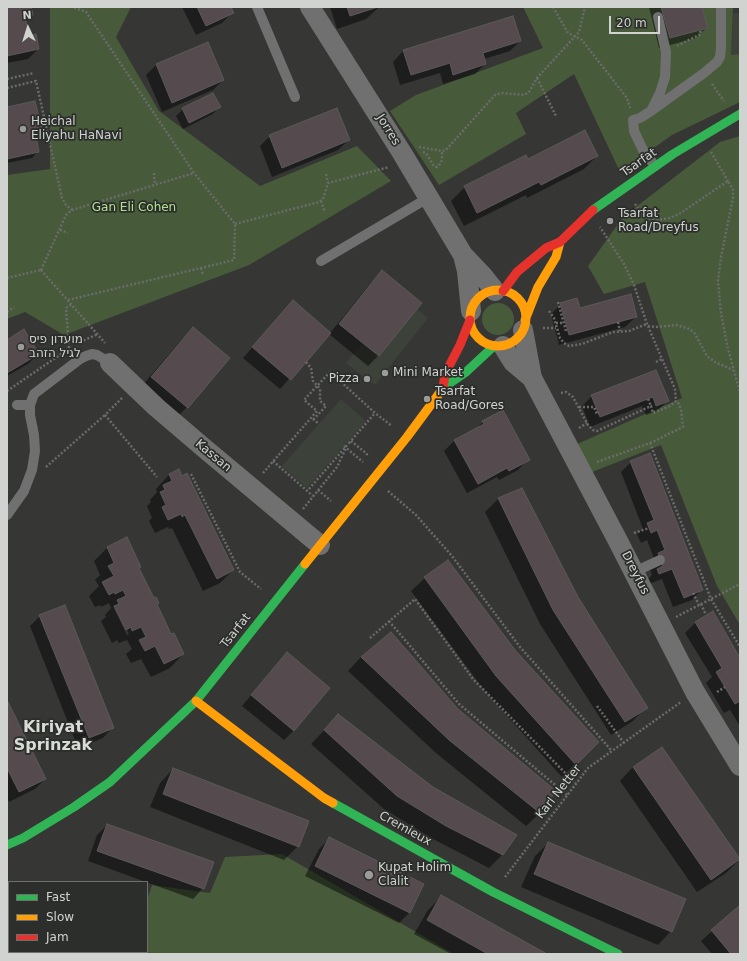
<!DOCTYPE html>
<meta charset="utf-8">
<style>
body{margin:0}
#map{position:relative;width:747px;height:961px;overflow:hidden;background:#363735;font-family:"DejaVu Sans",sans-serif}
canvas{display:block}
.frame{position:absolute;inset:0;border:8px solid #d1d3d0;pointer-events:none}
.legend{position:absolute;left:8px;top:881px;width:140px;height:72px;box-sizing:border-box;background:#2b2e2a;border:1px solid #6d706c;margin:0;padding:5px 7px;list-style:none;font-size:12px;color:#d1d3d0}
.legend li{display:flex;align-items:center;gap:8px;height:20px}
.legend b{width:20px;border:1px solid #6d706c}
.north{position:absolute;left:8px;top:8px;width:40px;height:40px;-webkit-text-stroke:3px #2b2e2a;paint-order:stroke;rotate:356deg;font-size:11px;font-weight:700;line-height:16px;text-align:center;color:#d1d3d0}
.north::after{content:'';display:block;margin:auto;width:14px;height:18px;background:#d1d3d0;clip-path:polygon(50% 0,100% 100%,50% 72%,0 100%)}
.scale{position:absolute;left:609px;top:16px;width:51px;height:18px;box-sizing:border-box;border:2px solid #d1d3d0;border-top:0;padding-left:5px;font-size:12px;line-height:14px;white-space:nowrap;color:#d1d3d0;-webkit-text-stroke:3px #2b2e2a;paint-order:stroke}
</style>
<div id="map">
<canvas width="747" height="961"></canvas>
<div class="frame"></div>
<ul class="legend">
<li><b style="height:5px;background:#30b455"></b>Fast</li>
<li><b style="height:5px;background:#ff9f0a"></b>Slow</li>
<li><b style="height:5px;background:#e5322d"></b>Jam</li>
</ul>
<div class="north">N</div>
<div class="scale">20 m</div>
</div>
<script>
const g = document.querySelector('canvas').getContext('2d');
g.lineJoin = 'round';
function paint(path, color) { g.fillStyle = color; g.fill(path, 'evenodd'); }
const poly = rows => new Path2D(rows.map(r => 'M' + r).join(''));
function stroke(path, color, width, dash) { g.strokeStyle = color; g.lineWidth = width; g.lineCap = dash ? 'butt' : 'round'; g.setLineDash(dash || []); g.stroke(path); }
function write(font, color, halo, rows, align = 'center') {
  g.font = font + ' "DejaVu Sans","Noto Sans Hebrew",sans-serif'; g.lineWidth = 3.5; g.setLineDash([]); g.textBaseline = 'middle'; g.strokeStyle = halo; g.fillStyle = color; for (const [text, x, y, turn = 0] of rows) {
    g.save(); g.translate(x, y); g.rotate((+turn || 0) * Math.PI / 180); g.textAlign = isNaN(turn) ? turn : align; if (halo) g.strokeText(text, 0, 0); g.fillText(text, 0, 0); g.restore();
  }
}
const built = poly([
 [733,13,740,13,740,54,731,55],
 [401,296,428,318,375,385,346,363],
 [341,399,366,421,307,488,282,466]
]);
const green = poly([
 [50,7,131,7,116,37,159,111,260,186,357,146,391,181,249,265,64,335,25,312,7,319,7,175,50,169],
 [523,7,733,7,731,55,740,54,740,102,672,135,620,172,574,74,516,113,526,134,439,185,390,111,416,95,543,48],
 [740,136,740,625,717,586,661,445,592,472,577,444,682,398,645,282,604,294,588,266,623,217,720,142],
 '482 319a16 16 0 1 1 32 0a16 16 0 1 1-32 0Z',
 [282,854,454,954,7,954,7,930,9,930,9,952,121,952,130,954,130,952,147,952,147,900,152,885,210,893,225,857]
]);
const shadow = poly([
 [7,7,30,7,31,15,25,22,28,37,38,49,28,59,7,63],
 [182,7,230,7,233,12,222,23,196,35],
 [330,7,379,7,366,19,337,29],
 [649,7,701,7,707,27,696,38,659,48],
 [520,41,510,51,484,59,485,64,475,74,443,84,440,73,400,85,393,62,403,51],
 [208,43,223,80,213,90,162,112,146,75,156,65],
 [219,107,213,114,183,129,176,116,183,109],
 [7,108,41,128,35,134,38,151,32,158,7,163],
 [270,136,349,140,338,150,272,177,260,146],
 [597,156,584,169,527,198,526,195,464,226,451,201,465,187,527,160],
 [382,272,421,303,378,356,368,366,329,334,280,389,243,358,293,301,330,333,372,282],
 [561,304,579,309,636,317,625,327,559,345,551,314],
 [193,328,187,407,177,417,141,387,182,339],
 [7,341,38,354,28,364,7,376],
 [656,371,667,401,657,411,646,415,642,406,590,427,582,406,592,396],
 [502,412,528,459,518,470,499,480,497,477,467,493,444,451,454,441,475,430,483,422],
 [631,462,702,589,692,600,673,607,662,579,649,584,647,580,652,575,648,564,654,558,647,540,641,543,637,534,643,529,621,472],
 [179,470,233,570,220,583,203,591,172,528,169,529,168,527,155,533,149,521,152,518,147,506,151,502,150,500,157,492,156,489,169,475],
 [521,490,577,598,646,707,633,721,611,735,540,624,485,512,498,499],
 [126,539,138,568,156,605,171,635,183,654,170,668,151,677,141,659,131,663,126,654,132,649,127,640,119,643,117,640,112,643,101,621,106,617,105,615,111,608,109,603,101,607,100,605,95,607,89,596,99,586,95,580,100,575,94,561,107,548],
 [115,606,129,634,127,635,114,608],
 [425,578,514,650,597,742,562,777,483,689,411,591],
 [712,613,740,660,740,726,730,710,724,713,706,683,712,677,685,633,695,623],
 [40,616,113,727,103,738,78,748,30,626],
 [391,633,458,710,554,792,540,813,526,826,436,753,348,671,361,657],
 [287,654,294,730,284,740,242,706,277,664],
 [7,704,45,779,35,789,9,802,7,798],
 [338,716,502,855,489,868,433,839,384,809,311,744],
 [661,748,739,860,726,873,697,892,620,781,633,767],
 [173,769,298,846,284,860,150,807,160,783],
 [107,825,203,888,193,899,88,861,97,835],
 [329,839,423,885,409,913,399,923,305,876,319,849],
 [548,843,671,931,658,945,521,887,535,856],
 [7,885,9,886,9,924,7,923],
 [441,897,545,954,451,954,414,934,428,910],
 [740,906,740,954,712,954,701,941],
 [107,952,132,952,130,954,114,954]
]);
const building = poly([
 [7,7,31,7,33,15,25,17,29,36,36,34,39,49,7,56,7,7],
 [197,7,231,7,234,13,206,26,197,7],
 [347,7,378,7,350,16,347,7],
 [661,7,702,7,708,28,670,38,661,7],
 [513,16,521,41,483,53,486,64,453,75,450,63,411,75,403,50,513,16],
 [208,42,224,80,172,103,156,64,208,42],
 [213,93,221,107,189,123,182,108,213,93],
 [35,101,42,129,35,130,39,152,7,159,7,107,35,101],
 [337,108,350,140,282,168,269,135,337,108],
 [585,130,598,156,541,185,539,182,477,213,464,186,526,155,528,159,585,130],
 [382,270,422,303,379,356,339,324,382,270],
 [631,294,637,317,569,335,560,303,577,298,580,308,631,294],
 [293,300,331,333,291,380,252,347,293,300],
 [193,327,230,358,188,408,151,377,193,327],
 [24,329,39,354,7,373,7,340,24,329],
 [656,370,669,401,656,406,653,397,600,417,591,395,656,370],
 [503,410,530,460,509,471,507,468,478,484,454,440,484,424,482,421,503,410],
 [650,453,703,590,684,598,672,569,659,574,657,569,663,566,658,553,665,550,657,530,651,533,647,523,654,520,630,461,650,453],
 [179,469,182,476,187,473,234,570,217,579,185,515,182,517,181,514,168,520,162,507,166,505,160,492,165,490,163,485,172,481,169,474,179,469],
 [522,488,578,597,648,708,625,722,553,610,498,498,522,488],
 [127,537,141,567,139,568,154,598,156,597,159,603,157,604,171,634,174,633,184,654,164,664,155,646,145,651,139,640,146,637,141,627,132,631,131,627,126,630,114,606,119,604,117,600,126,596,123,590,115,594,114,592,109,595,102,582,114,576,108,566,114,563,107,547,127,537],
 [448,560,515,650,599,742,576,765,496,676,424,577,448,560],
 [65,605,114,728,89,738,39,615,65,605],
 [713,611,740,658,740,701,735,704,716,672,722,668,695,622,713,611],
 [391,632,458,709,556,791,540,813,449,740,361,657,391,632],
 [287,652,330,688,294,731,251,695,287,652],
 [8,702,46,779,19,792,7,768,8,702],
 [338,714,433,787,517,835,503,855,446,826,397,796,324,730,338,714],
 [662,747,740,859,711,880,633,767,662,747],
 [173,768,309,821,299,847,163,794,173,768],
 [107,824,214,862,204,889,97,851,107,824],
 [329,837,424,884,410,913,315,866,329,837],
 [548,842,686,899,672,932,534,874,548,842],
 [7,884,9,885,9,911,7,910,7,884],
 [441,895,547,954,488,954,427,920,441,895],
 [740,905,740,954,731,954,711,930,740,905]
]);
const path = poly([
 [553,7,568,33,582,40,627,98,630,108],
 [677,46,701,34,700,30],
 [537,78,556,116],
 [7,79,34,73],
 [712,84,724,101],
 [7,88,36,81,62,198,66,205,72,210],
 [419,147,442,151,446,150,495,95,501,93,524,95,529,92,537,78,579,32,585,7],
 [423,152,426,153,434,166,437,167,440,164,442,160,442,151],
 [711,152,728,181],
 [154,173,155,185],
 [326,174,328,183],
 [321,201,325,212],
 [635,204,640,212,647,218,659,220,670,218,679,214,728,181,733,190,733,198,721,257,718,281,721,313,728,349,740,392],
 [235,224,319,202,323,199,328,183,389,167],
 [60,230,68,233],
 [201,268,203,275],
 [41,270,66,215,72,210,194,173,86,12,73,7],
 [41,270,105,343],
 [7,278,41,270],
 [68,300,234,260,235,224,194,173],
 [558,302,566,331,568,331],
 [549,311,554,318,560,338,564,343,569,346,582,344,613,332,629,331,647,324],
 [7,312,14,307],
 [618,322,620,331],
 [556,323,564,323],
 [648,326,655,327,677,325,689,329,694,332,707,356,715,362,733,370],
 [543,328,556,328],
 [80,342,98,334],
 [69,348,66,309,67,307,72,304],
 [306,362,311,368,313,381,320,389,320,401,326,406,313,420],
 [656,362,662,359],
 [7,391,70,348],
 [561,393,566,392,573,397,588,425,593,430,597,431,651,406,653,413,670,406,676,401,675,389,647,324,634,285,624,264,600,227],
 [122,398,105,415,157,477],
 [648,399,651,406],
 [579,407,594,407,597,414,599,413],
 [313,419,319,424],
 [579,428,587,423],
 [351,441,367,454,366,456],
 [349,443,375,413],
 [650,443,683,427,681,410,679,404,676,401],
 [344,446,363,462],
 [273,461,313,496],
 [597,462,650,443,711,599,740,647],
 [46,467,105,415],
 [263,473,317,411,304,400,330,372,375,413,392,426],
 [191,474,240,572,261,589],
 [318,490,331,501],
 [388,491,416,515,452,556,520,647,612,751],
 [303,509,337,467,346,448],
 [634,533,649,528],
 [693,593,699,605],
 [701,604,706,615],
 [676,617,740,584],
 [389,621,459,704,567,795],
 [370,638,415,599,473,679,576,784],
 [717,692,725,687],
 [597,706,624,743],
 [505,877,588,768,681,702]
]);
const lane = poly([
 [257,7,295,97],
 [651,111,704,73,717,62,720,57,721,48,721,7],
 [655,166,643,150,634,131,633,120,640,118,651,111,660,93,665,77,666,52,658,17],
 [321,261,428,198],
 [17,405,30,405],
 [7,515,24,491,32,470,35,451,34,435,30,415,30,405,34,394,80,359,86,356,92,354,97,355,110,363],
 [634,572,660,560]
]);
const street = poly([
 [310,7,402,153,463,255,483,276,495,291],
 [463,255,467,271,471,311],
 [523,330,532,378,618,541,695,692,740,766],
 [503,346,513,362,532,378],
 [110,363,156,407,204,448,320,545]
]);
const fast = poly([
 [593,210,673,154,740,114],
 [444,387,466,372,494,346],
 [333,803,493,892,618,954],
 [7,845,23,838,74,807,110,782,196,701,305,564]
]);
const slow = poly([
 '470 318a28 28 0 1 1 56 0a28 28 0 1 1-56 0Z',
 [525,320,538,287,556,257,560,242],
 [305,564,407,437,444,387],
 [196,701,324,798,333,803]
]);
const jam = poly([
 [503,291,517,272,546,248,560,242,593,210],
 [443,388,445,374,460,345,470,320]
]);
const pathBridge = poly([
 [309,489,349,443]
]);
const markers = [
 [23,129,4,"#9b9c9a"],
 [610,221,4,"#9b9c9a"],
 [21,347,4,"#9b9c9a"],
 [385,373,4,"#9b9c9a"],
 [367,379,4,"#9b9c9a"],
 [427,399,4,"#9b9c9a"],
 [369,875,5,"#9b9c9a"]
];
const poiNames = [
 ["Heichal",31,122],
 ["Eliyahu HaNavi",31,136],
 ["Tsarfat",618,214],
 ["Road/Dreyfus",618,228],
 ["מועדון פיס",29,340],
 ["לגיל הזהב",29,354],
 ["Mini Market",393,373],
 ["Pizza",359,379,"right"],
 ["Tsarfat",435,392],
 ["Road/Gores",435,406],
 ["Kupat Holim",378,868],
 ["Clalit",378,882]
];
const streetNames = [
 ["Jorres",388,130,58],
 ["Tsarfat",639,163,-35],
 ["Kassan",213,456,40],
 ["Dreyfus",635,573,63],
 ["Tsarfat",236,631,-52],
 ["Karl Netter",559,792,-52],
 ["Cremieux",405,829,29]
];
const parkNames = [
 ["Gan Eli Cohen",134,208]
];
const districtNames = [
 ["Kiriyat",53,728],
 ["Sprinzak",53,746]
];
paint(built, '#3c4139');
paint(green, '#475a3a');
paint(shadow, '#0007');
paint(building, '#554b4e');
stroke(building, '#5a5959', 1);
stroke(path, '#6a6b6a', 2.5, [2, 2]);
stroke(lane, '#6f706f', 10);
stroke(street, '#6f706f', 20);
stroke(fast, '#30b455', 9);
stroke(slow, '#ff9f0a', 9);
stroke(jam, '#e5322d', 9);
stroke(pathBridge, '#6a6b6a', 2.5, [2, 2]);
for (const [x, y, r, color] of markers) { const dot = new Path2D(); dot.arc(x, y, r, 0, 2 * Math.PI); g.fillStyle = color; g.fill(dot); stroke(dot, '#2b2e2a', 1.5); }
write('12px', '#d1d3d0', '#2b2e2a', poiNames, 'left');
write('12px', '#d1d3d0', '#2b2e2a', streetNames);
write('12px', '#b2e290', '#2b2e2a', parkNames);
write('bold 16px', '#d8dbd6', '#2b2e2a', districtNames);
</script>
